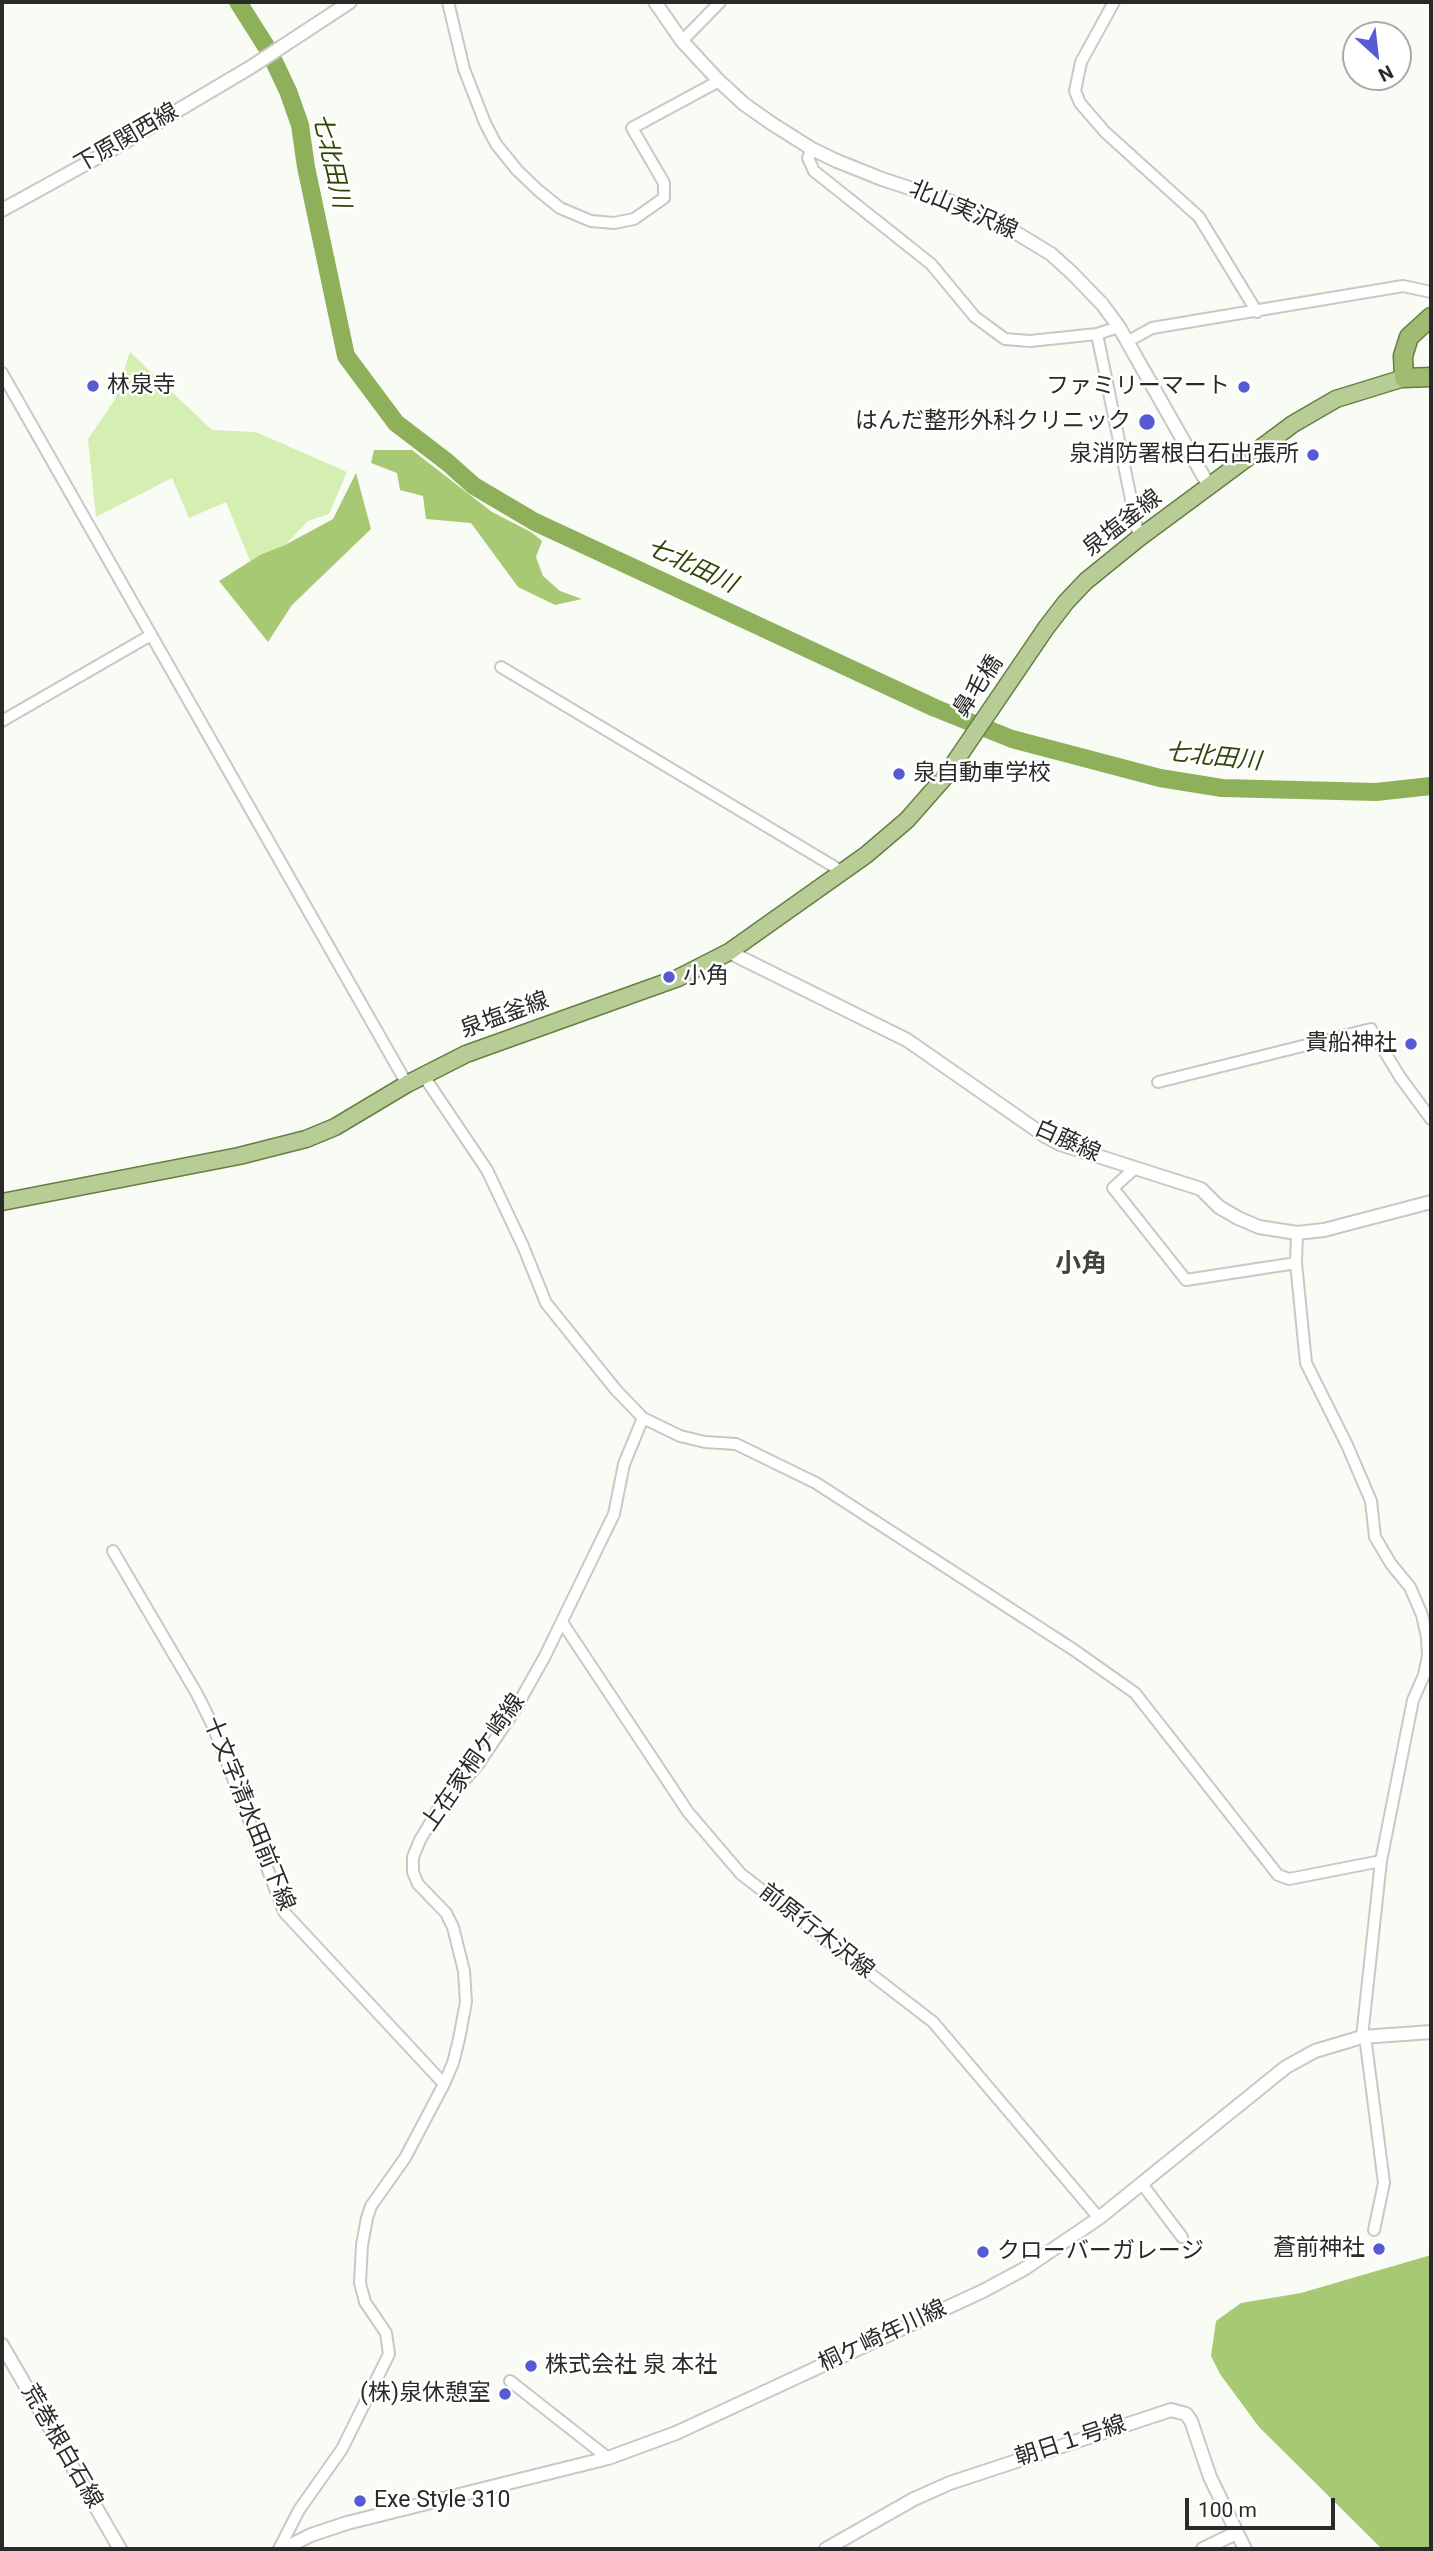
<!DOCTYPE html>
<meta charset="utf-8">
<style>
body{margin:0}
#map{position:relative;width:1433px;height:2551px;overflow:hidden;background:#f9fcf5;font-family:Roboto,sans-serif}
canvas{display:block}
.frame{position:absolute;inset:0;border:4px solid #2a2b29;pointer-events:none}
.north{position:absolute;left:1342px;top:21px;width:70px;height:70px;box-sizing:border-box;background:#fff;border:2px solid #aaaaa9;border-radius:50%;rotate:153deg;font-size:19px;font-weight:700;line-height:28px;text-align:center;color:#2a2b29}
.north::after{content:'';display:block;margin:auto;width:24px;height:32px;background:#565bd3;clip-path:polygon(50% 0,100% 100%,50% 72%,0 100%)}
.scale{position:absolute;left:1185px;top:2498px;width:150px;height:32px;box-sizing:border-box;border:4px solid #2a2b29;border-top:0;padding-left:9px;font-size:21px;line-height:24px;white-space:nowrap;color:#2a2b29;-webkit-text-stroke:5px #fff;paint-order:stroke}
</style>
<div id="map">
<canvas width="1433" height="2551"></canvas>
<div class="frame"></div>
<div class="north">N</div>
<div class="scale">100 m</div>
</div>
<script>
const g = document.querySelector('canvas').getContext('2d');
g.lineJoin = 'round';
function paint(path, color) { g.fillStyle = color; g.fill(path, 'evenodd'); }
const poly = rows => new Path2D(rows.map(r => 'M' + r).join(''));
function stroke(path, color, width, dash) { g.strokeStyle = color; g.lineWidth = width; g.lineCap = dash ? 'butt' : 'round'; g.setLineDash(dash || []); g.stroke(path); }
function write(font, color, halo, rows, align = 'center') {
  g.font = font + ' Roboto,"Noto Sans JP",sans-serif'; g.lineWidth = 5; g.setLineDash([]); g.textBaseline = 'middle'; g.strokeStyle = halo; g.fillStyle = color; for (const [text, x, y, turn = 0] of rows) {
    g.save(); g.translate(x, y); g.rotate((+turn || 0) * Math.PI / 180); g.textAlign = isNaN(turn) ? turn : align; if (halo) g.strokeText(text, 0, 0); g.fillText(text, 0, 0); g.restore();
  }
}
const green = poly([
 [130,352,212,430,256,432,347,472,329,514,308,521,285,545,250,561,226,502,189,518,172,478,96,517,88,439,114,401]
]);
const forest = poly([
 [374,450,412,450,492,512,531,532,542,541,536,557,543,576,560,591,582,599,555,605,518,587,471,523,426,519,423,496,400,490,397,473,371,463],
 [356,473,371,529,292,605,268,642,219,581,260,555,285,545,333,519],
 [1431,2255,1431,2549,1382,2549,1259,2427,1220,2374,1211,2356,1216,2321,1241,2303,1301,2293]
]);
const river = poly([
 [238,2,269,51,288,91,300,125,306,167,346,356,396,423,447,462,474,486,535,522,935,708,1012,739,1160,778,1222,788,1376,792,1431,786]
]);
const minor = poly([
 [448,2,464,69,485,123,496,144,517,170,539,191,560,208,591,221,614,223,634,219,664,198,664,183,632,128,719,81],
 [1114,2,1081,62,1075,91,1080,103,1105,132,1199,217,1257,312],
 [682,41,720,2],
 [812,149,808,158,814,171,931,264,975,317,1005,339,1030,341,1097,334,1119,327],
 [1097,334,1139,538],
 [1127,342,1152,328,1403,286,1431,292],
 [2,373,407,1084],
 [501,667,843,872],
 [2,721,151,635],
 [1158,1082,1371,1029,1400,1077,1431,1119],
 [1134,1169,1113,1188,1186,1280,1296,1263],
 [1297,1233,1296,1263,1306,1363,1347,1445,1371,1501,1375,1537,1391,1564,1410,1587,1422,1615,1427,1637,1428,1656,1424,1675,1413,1700,1381,1861,1362,2037],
 [643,1418,680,1436,705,1442,736,1444,816,1483,1074,1650,1135,1693,1278,1875,1289,1879,1381,1861],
 [113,1551,197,1694,213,1726,284,1912,444,2084],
 [562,1622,688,1812,741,1874,933,2022,1099,2218],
 [1365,2036,1384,2183,1374,2230],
 [1142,2184,1182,2237],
 [510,2381,608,2458],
 [279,2549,299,2510,342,2449,389,2354,386,2333,365,2302,360,2283,362,2245,367,2218,371,2206,405,2158,444,2084,453,2063,459,2039,466,2002,464,1971,453,1927,446,1913,418,1884,413,1872,413,1857,420,1840,439,1808,477,1766,513,1713,545,1656,614,1514,624,1464,643,1418,616,1390,546,1303,523,1246,487,1170,423,1075]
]);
const tertiary = poly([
 [655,2,682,41,719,81,744,104,771,123,812,149,837,161,882,179,955,203,995,220,1051,254,1072,273,1102,304,1119,327,1209,486],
 [2,210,111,150,251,67,350,2],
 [729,952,907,1040,1045,1136,1060,1144,1201,1189,1219,1207,1238,1218,1259,1227,1297,1233,1324,1230,1431,1202],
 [2,2345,120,2549],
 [283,2549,311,2535,347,2523,608,2458,676,2433,983,2291,1024,2269,1099,2218,1286,2067,1315,2051,1362,2037,1431,2032],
 [826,2549,914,2499,950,2483,1171,2410,1186,2414,1191,2421,1210,2477,1245,2549],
 [1203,2549,1236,2533]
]);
const primary = poly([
 [2,1202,239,1156,306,1139,335,1127,407,1084,466,1054,678,978,729,952,866,855,907,820,944,778,1046,628,1066,602,1086,581,1139,538,1293,424,1336,399,1404,378]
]);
const trunk = poly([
 [1431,317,1409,337,1403,356,1404,378,1431,377]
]);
const markers = [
 [93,386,7,"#565bd3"],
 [1244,387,7,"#565bd3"],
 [1147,422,9,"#565bd3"],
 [1313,455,7,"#565bd3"],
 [899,774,7,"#565bd3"],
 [669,977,7,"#565bd3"],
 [1411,1044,7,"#565bd3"],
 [1379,2249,7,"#565bd3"],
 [983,2252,7,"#565bd3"],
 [531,2366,7,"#565bd3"],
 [505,2394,7,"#565bd3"],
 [360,2501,7,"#565bd3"]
];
const streetNames = [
 ["下原関西線",127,139,-30],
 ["北山実沢線",963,211,23],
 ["泉塩釜線",1123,524,-38],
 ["鼻毛橋",979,687,-56],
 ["泉塩釜線",505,1016,-20],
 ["白藤線",1067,1142,24],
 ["上在家桐ケ崎線",474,1763,-55],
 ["十文字清水田前下線",248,1814,68],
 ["前原行木沢線",816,1932,38],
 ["桐ケ崎年川線",883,2337,-25],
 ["朝日１号線",1071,2442,-18],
 ["荒巻根白石線",61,2447,60]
];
const poiNames = [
 ["林泉寺",107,386],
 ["ファミリーマート",1230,387,"right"],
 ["はんだ整形外科クリニック",1131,422,"right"],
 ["泉消防署根白石出張所",1299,455,"right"],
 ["泉自動車学校",913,774],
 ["小角",683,977],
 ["貴船神社",1397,1044,"right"],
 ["蒼前神社",1365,2249,"right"],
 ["クローバーガレージ",997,2252],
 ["株式会社 泉 本社",545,2366],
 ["(株)泉休憩室",491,2394,"right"],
 ["Exe Style 310",374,2501]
];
const waterNames = [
 ["七北田川",330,161,77],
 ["七北田川",691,567,25],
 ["七北田川",1213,758,6]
];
const quarterNames = [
 ["小角",1081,1265]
];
paint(green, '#d5eeb2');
paint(forest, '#a7c974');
stroke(river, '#8fb05b', 18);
stroke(minor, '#c6cac2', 14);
stroke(tertiary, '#c6cac2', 16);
stroke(primary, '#677e42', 19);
stroke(trunk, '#677e42', 21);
stroke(minor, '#fff', 10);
stroke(tertiary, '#fff', 12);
stroke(primary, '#b8cc95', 16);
stroke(trunk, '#a0bb72', 18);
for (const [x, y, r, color] of markers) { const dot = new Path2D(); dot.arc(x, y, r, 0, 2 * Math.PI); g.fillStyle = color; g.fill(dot); stroke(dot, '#fff', 2.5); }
write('23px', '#2a2b29', '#fff', streetNames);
write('23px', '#2a2b29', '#fff', poiNames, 'left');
write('italic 24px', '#314505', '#fff', waterNames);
write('bold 26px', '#42453e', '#fff', quarterNames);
</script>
